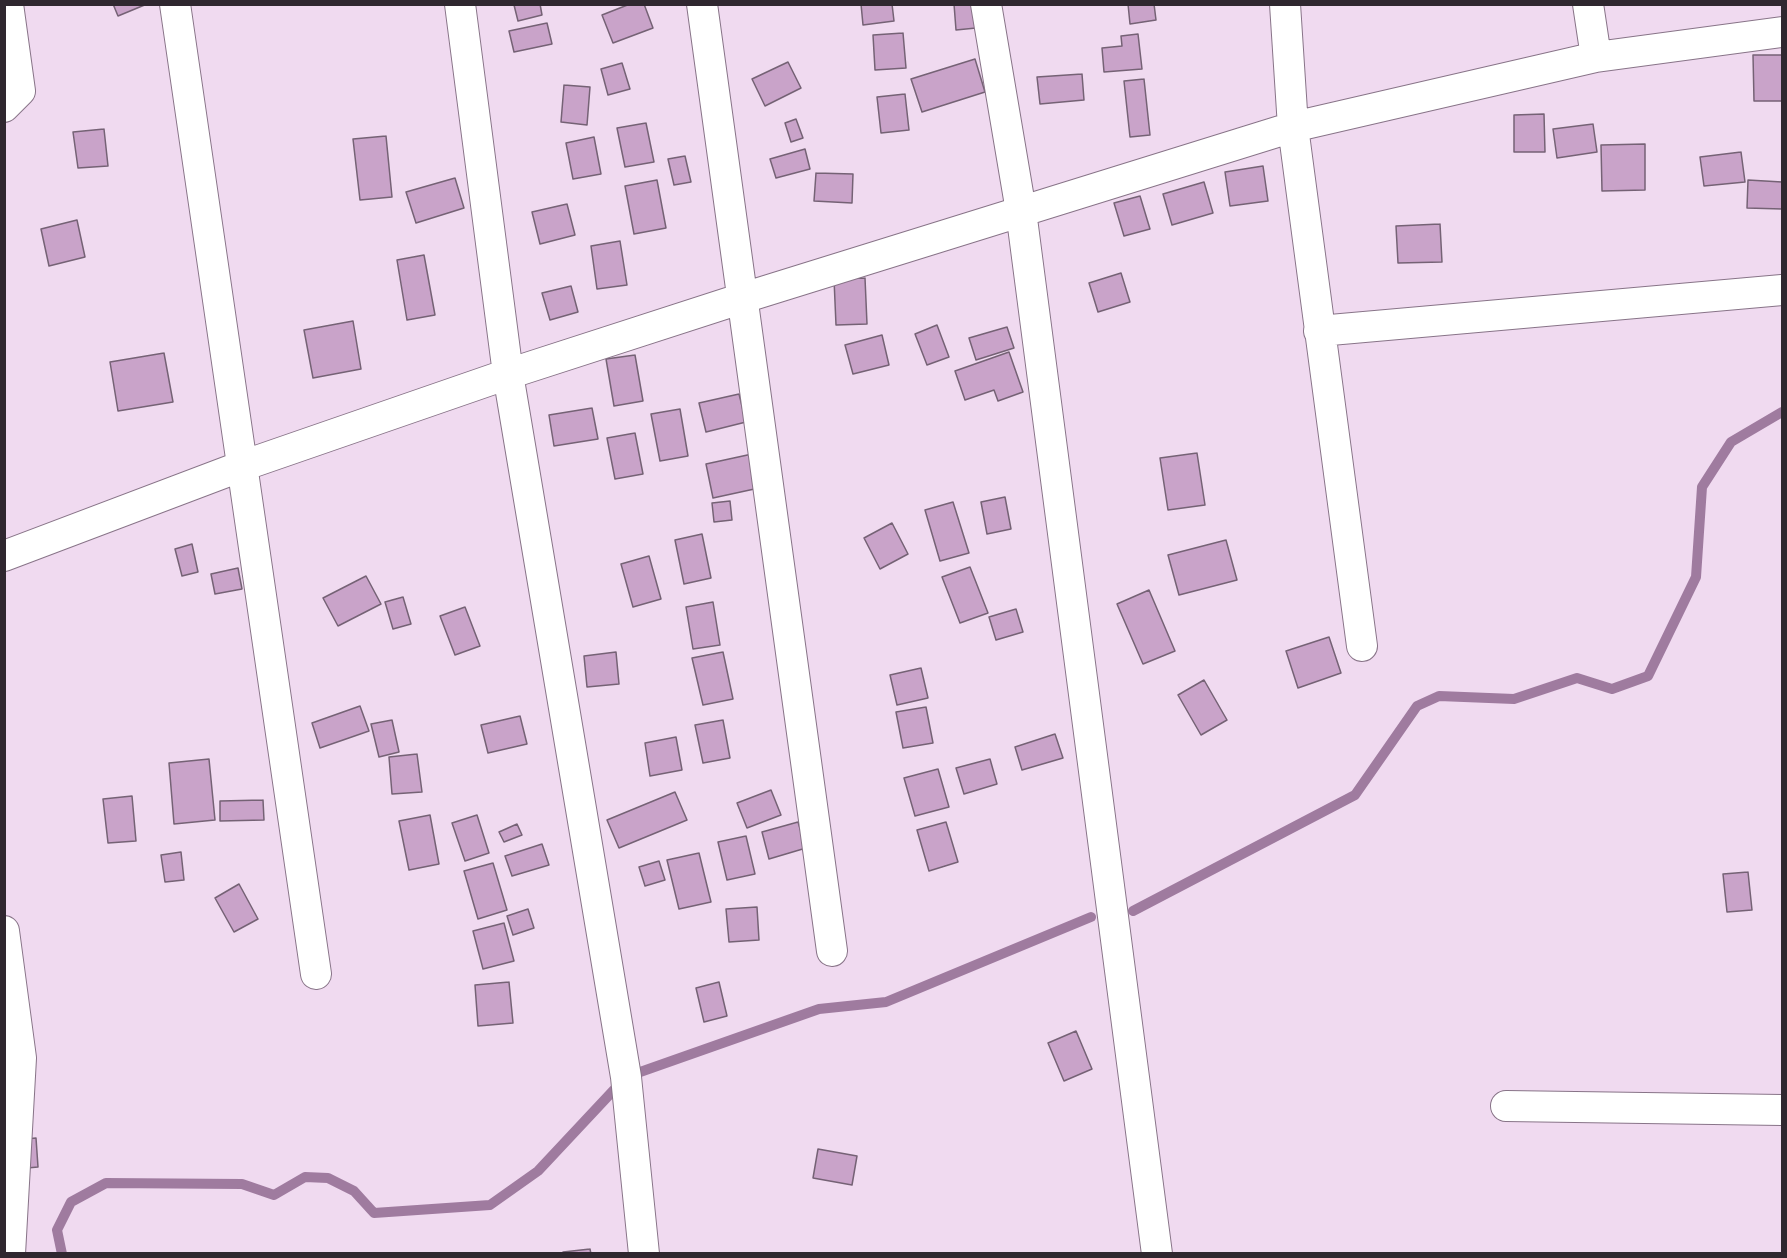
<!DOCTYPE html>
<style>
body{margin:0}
#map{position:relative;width:1787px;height:1258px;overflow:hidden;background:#f0daf0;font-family:Raleway,sans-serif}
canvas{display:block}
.frame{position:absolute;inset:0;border:6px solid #2f272f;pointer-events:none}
</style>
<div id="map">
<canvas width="1787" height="1258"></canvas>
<div class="frame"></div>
</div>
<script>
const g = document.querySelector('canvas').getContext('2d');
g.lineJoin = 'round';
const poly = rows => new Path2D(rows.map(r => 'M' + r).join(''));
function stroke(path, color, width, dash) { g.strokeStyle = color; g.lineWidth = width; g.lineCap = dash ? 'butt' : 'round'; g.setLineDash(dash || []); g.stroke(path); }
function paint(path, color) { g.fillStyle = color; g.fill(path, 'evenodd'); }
const stream = poly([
 [1133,911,1355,795,1417,706,1439,696,1514,699,1577,678,1612,689,1648,676,1696,577,1702,487,1731,442,1782,412],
 [62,1254,57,1230,71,1202,106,1183,242,1184,274,1195,305,1177,328,1178,354,1191,374,1213,490,1205,538,1171,626,1077,819,1009,886,1002,1091,917]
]);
const building = poly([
 [113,4,147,4,118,16,113,4],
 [540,4,542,15,518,21,514,5,540,4],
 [630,4,644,4,653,28,613,43,602,15,630,4],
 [861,4,892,4,894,21,863,25,861,4],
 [954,4,974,4,976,28,956,30,954,4],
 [1128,4,1154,4,1156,20,1130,24,1128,4],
 [547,23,552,44,514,52,509,31,547,23],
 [903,33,906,68,875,70,873,35,903,33],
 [1138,34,1142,69,1104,72,1102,48,1122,46,1121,36,1138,34],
 [1753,55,1782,55,1782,101,1754,101,1753,55],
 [975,59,985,92,922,112,911,79,975,59],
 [788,62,801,88,765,106,752,79,788,62],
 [622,63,630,89,608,95,601,69,622,63],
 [1082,74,1084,100,1040,104,1037,77,1082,74],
 [1144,79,1150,135,1130,137,1124,81,1144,79],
 [564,85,590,87,587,125,561,122,564,85],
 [905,94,909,130,881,133,877,97,905,94],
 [1544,114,1545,152,1514,152,1514,115,1544,114],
 [796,119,803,138,791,142,785,123,796,119],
 [646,123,654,162,625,167,617,128,646,123],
 [1593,124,1597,152,1557,158,1553,129,1593,124],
 [104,129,108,166,78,168,73,132,104,129],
 [386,136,392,197,360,200,353,139,386,136],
 [594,137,601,174,573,179,566,143,594,137],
 [1645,144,1645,190,1602,191,1601,145,1645,144],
 [805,149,810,169,776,178,770,159,805,149],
 [1741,152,1745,182,1704,186,1700,157,1741,152],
 [685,156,691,182,674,185,668,159,685,156],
 [1263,166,1268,201,1230,206,1225,172,1263,166],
 [816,173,853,174,852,203,814,201,816,173],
 [455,178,464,208,416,223,406,192,455,178],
 [657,180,666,228,634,234,625,186,657,180],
 [1748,180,1782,182,1782,209,1747,208,1748,180],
 [1204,182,1213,213,1172,225,1163,194,1204,182],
 [1140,196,1150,229,1124,236,1114,203,1140,196],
 [567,204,575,235,540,244,532,212,567,204],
 [77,220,85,257,49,266,41,229,77,220],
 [1440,224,1442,262,1398,263,1396,226,1440,224],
 [620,241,627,285,597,289,591,246,620,241],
 [424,255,435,315,407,320,397,260,424,255],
 [1121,273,1130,302,1098,312,1089,283,1121,273],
 [865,278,867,324,836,325,834,279,865,278],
 [571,286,578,312,550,320,542,293,571,286],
 [353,321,361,369,313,378,304,330,353,321],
 [937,325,949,357,927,365,915,334,937,325],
 [1007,327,1014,348,976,360,969,338,1007,327],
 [882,335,889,365,853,374,845,345,882,335],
 [1009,352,1023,392,998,401,994,390,965,400,955,371,1009,352],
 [164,353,173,402,118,411,110,362,164,353],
 [635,355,643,401,614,406,606,359,635,355],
 [739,394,746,422,706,432,699,403,739,394],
 [592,408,598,439,554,446,549,415,592,408],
 [680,409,688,456,660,461,651,414,680,409],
 [635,433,643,474,615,479,607,438,635,433],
 [1197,453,1205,505,1168,510,1160,458,1197,453],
 [752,454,759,488,713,498,706,464,752,454],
 [1005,497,1011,529,987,534,981,502,1005,497],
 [730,501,732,520,714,522,712,503,730,501],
 [953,502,969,553,940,561,925,510,953,502],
 [892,523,908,554,880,569,864,538,892,523],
 [702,534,711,578,684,584,675,540,702,534],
 [1226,540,1237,580,1179,595,1168,555,1226,540],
 [192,544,198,572,182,576,175,549,192,544],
 [649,556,661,599,633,607,621,564,649,556],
 [970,567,988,613,960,623,942,577,970,567],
 [238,568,242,589,215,594,211,574,238,568],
 [366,576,381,604,338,626,323,598,366,576],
 [1149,590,1175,651,1143,664,1117,604,1149,590],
 [403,597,411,624,393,629,385,602,403,597],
 [713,602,720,645,693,649,686,607,713,602],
 [465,607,480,646,455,655,440,616,465,607],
 [1016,609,1023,632,996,640,989,617,1016,609],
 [1329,637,1341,673,1298,688,1286,651,1329,637],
 [616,652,619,684,587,687,584,656,616,652],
 [723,652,733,699,703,705,692,658,723,652],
 [921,668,928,698,897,705,890,675,921,668],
 [1204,680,1227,720,1201,735,1178,695,1204,680],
 [360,706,369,731,320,748,312,723,360,706],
 [926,707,933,743,903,748,896,712,926,707],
 [520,716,527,744,488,753,481,725,520,716],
 [392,720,399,752,379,757,371,724,392,720],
 [723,720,730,758,703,763,695,725,723,720],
 [1055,734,1063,758,1022,770,1015,747,1055,734],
 [676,737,682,770,650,776,645,743,676,737],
 [417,754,422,792,392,794,389,757,417,754],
 [209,759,215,820,174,824,169,763,209,759],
 [990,759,997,784,964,794,956,768,990,759],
 [938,769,949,807,915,816,904,778,938,769],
 [771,790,781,815,747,828,737,803,771,790],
 [675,792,687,820,619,848,607,820,675,792],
 [132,796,136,841,108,843,103,799,132,796],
 [263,800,264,820,220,821,220,801,263,800],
 [430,815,439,864,409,870,399,821,430,815],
 [477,815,489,853,465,861,452,823,477,815],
 [798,822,806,848,769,859,762,832,798,822],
 [946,822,958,862,929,871,917,830,946,822],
 [517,824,522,835,504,842,499,832,517,824],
 [746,836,755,874,727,880,718,842,746,836],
 [542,844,549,865,512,876,505,856,542,844],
 [181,852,184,880,165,882,161,855,181,852],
 [699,853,711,902,679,909,667,860,699,853],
 [659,861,665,880,645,886,639,867,659,861],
 [493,863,507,910,478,919,464,871,493,863],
 [1748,872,1752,910,1727,912,1723,874,1748,872],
 [239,884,258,919,234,932,215,898,239,884],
 [757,907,759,940,729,942,726,909,757,907],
 [528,909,534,928,513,935,507,916,528,909],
 [504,923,514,961,483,969,473,931,504,923],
 [509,982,513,1023,478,1026,475,985,509,982],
 [719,982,727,1016,704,1022,696,988,719,982],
 [1076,1031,1092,1069,1064,1081,1048,1043,1076,1031],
 [36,1138,38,1167,5,1170,4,1141,36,1138],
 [818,1149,857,1156,852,1185,813,1178,818,1149],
 [590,1249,591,1254,563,1254,563,1252,590,1249]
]);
const street = poly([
 [175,4,316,974],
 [460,4,508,374,626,1077,644,1254],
 [702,4,832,951],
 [986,4,1021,211,1157,1254],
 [1285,4,1293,127,1362,646],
 [1588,4,1596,57],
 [4,107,20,91,8,4],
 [1319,331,1782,290],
 [4,556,242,466,508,374,743,298,1293,127,1596,57,1782,32],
 [4,931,21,1058,10,1254],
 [1506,1106,1782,1110]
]);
stroke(stream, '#9f7b9f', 10);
paint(building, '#c9a3c9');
stroke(building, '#756275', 1.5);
stroke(street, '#887488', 32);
stroke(street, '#fff', 30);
</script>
